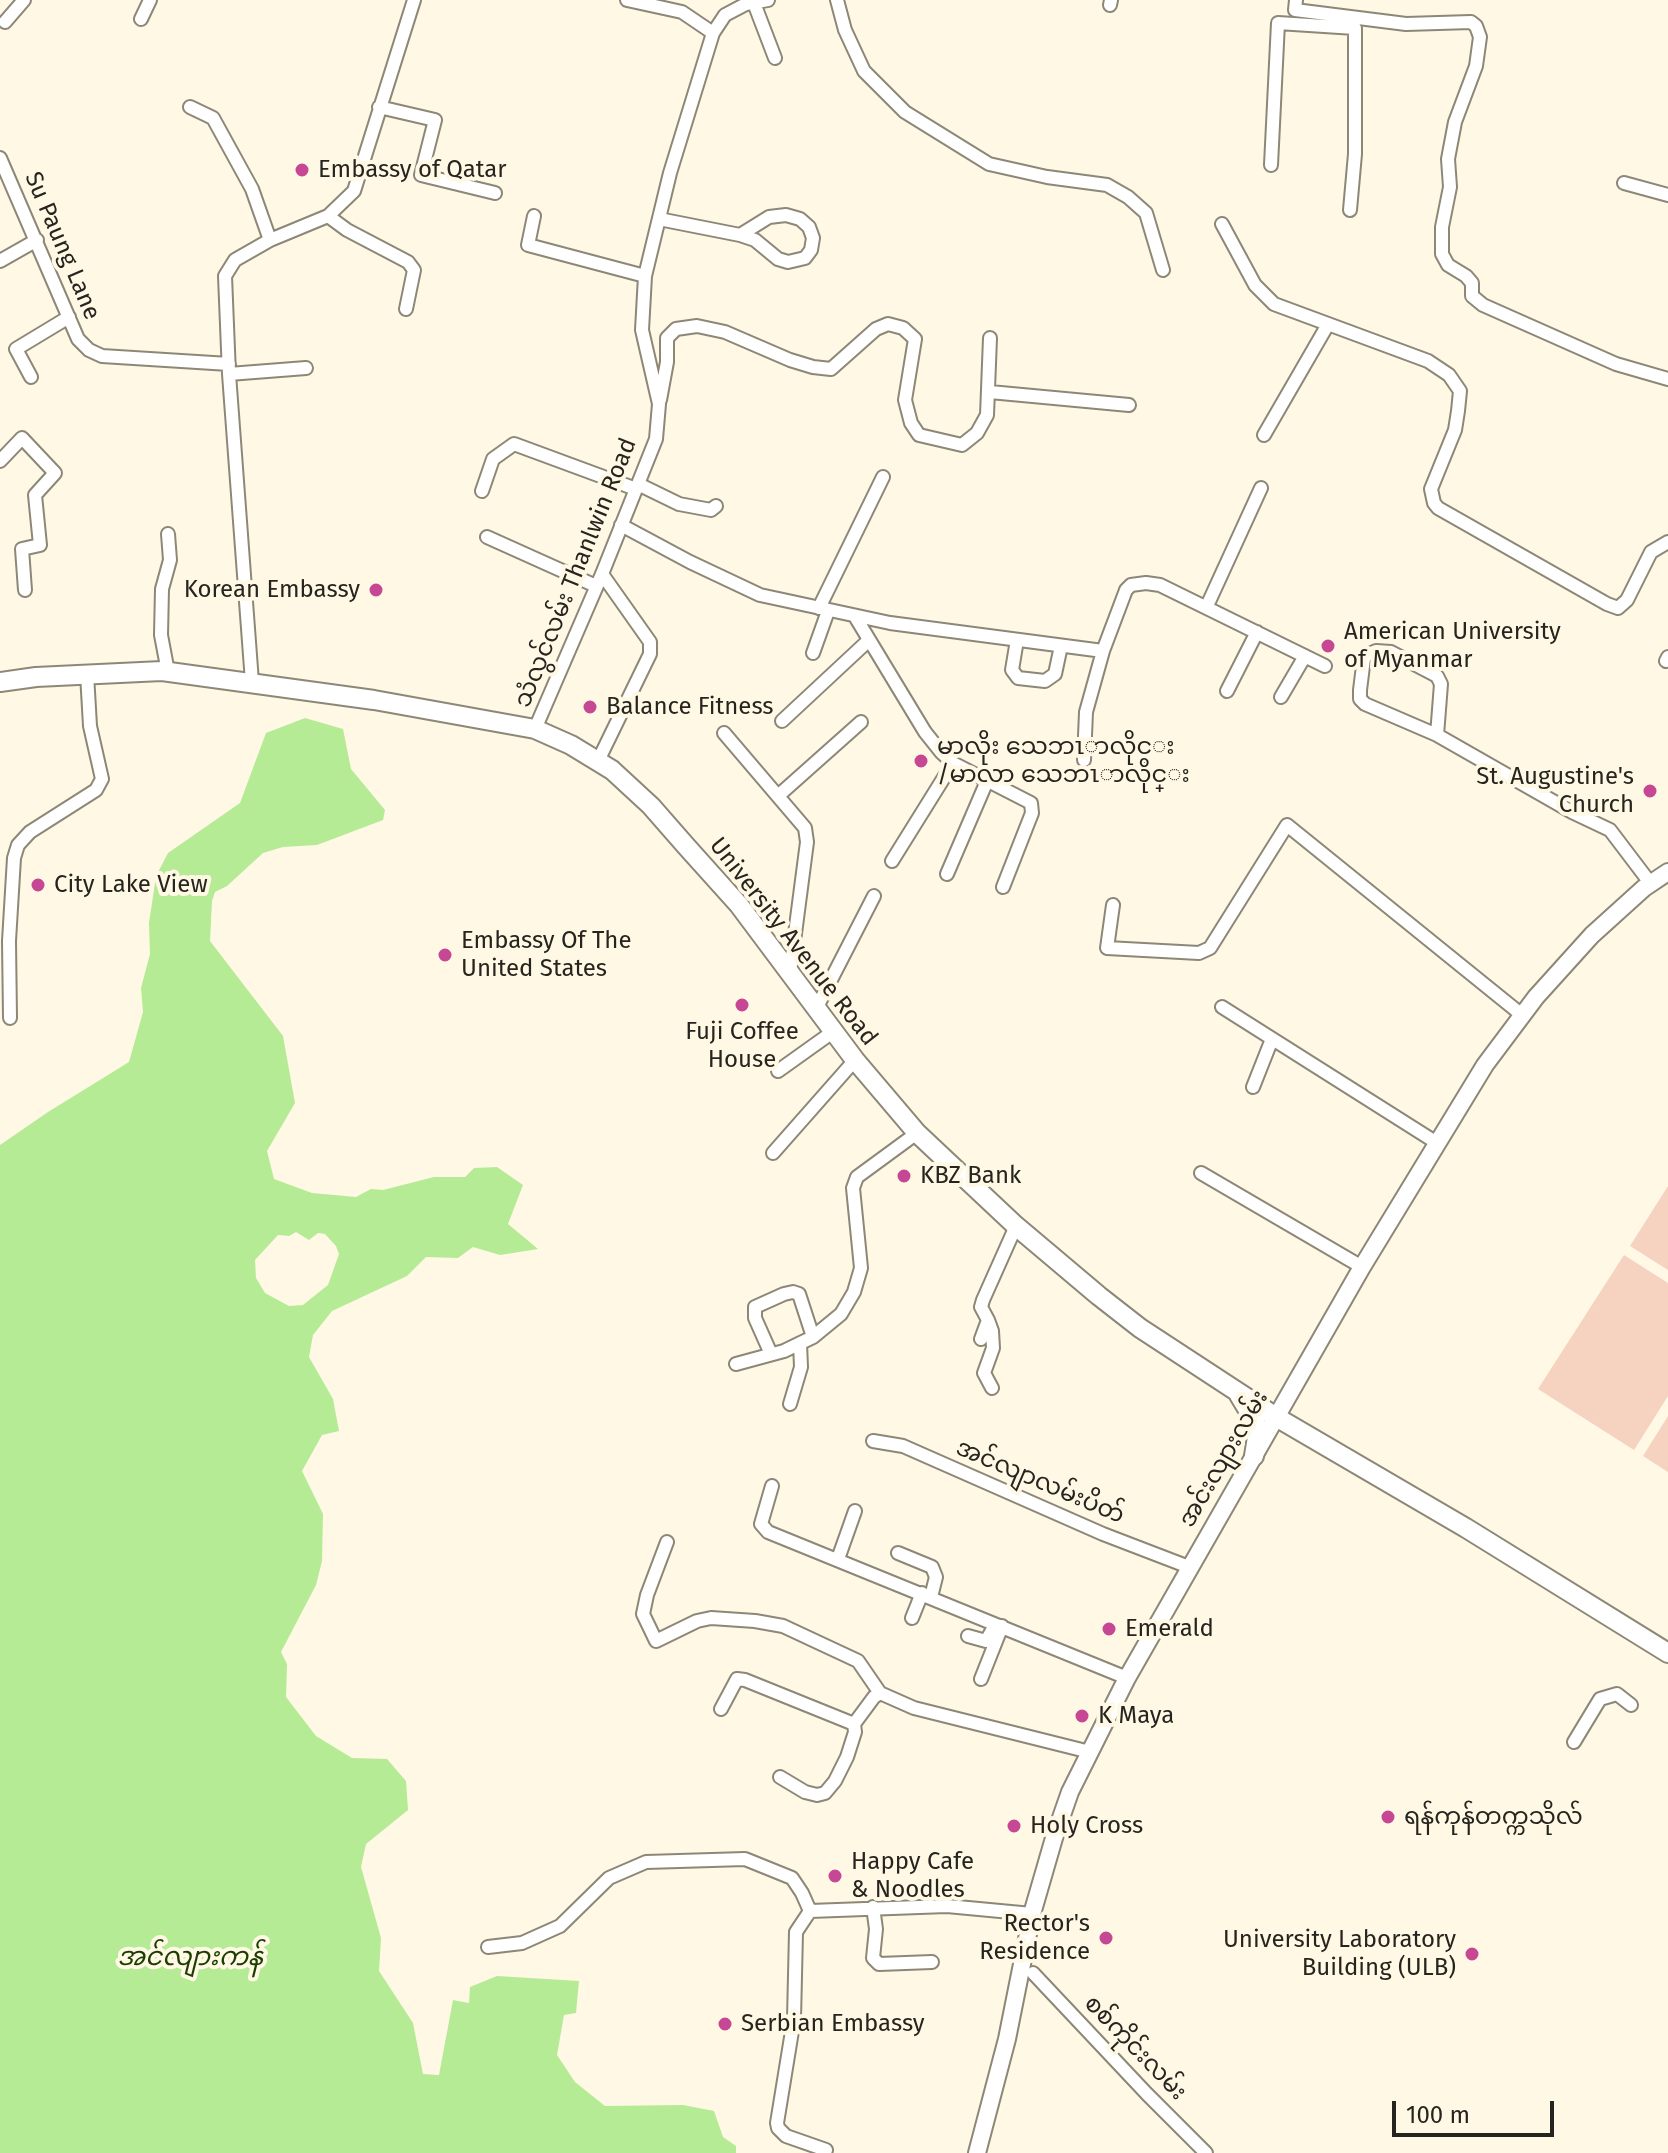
<!DOCTYPE html>
<meta charset="utf-8">
<style>
body{margin:0}
#map{position:relative;width:1668px;height:2153px;overflow:hidden;background:#fef8e5;font-family:"Fira Sans",sans-serif}
canvas{display:block}
.scale{position:absolute;left:1392px;top:2101px;width:162px;height:36px;box-sizing:border-box;border:4px solid #26241e;border-top:0;padding-left:10px;font-size:24px;line-height:28px;white-space:nowrap;color:#26241e;-webkit-text-stroke:6px #fef8e5;paint-order:stroke}
</style>
<div id="map">
<canvas width="1668" height="2153"></canvas>
<div class="scale">100 m</div>
</div>
<script>
const g = document.querySelector('canvas').getContext('2d');
g.lineJoin = 'round';
function paint(path, color) { g.fillStyle = color; g.fill(path, 'evenodd'); }
const poly = rows => new Path2D(rows.map(r => 'M' + r).join(''));
function stroke(path, color, width, dash) { g.strokeStyle = color; g.lineWidth = width; g.lineCap = dash ? 'butt' : 'round'; g.setLineDash(dash || []); g.stroke(path); }
function write(font, color, halo, rows, align = 'center') {
  g.font = font + ' "Fira Sans","Noto Sans Myanmar",sans-serif'; g.lineWidth = 8; g.setLineDash([]); g.textBaseline = 'middle'; g.strokeStyle = halo; g.fillStyle = color; for (const [text, x, y, turn = 0] of rows) {
    g.save(); g.translate(x, y); g.rotate((+turn || 0) * Math.PI / 180); g.textAlign = isNaN(turn) ? turn : align; if (halo) g.strokeText(text, 0, 0); g.fillText(text, 0, 0); g.restore();
  }
}
const green = poly([
 [1668,1186,1668,1270,1630,1246],
 [1624,1255,1668,1283,1668,1396,1634,1450,1538,1389],
 [1668,1416,1668,1472,1643,1456]
]);
const water = poly([
 [305,718,343,729,351,769,385,810,383,820,317,845,283,847,263,853,227,886,215,892,212,901,210,941,283,1036,295,1103,267,1151,274,1179,312,1193,356,1197,371,1189,383,1190,434,1177,465,1177,474,1168,497,1167,523,1185,508,1224,538,1249,500,1255,473,1247,458,1258,426,1257,407,1276,332,1311,313,1335,309,1357,333,1399,339,1431,322,1435,302,1471,323,1514,322,1561,316,1585,281,1652,287,1664,286,1697,316,1736,352,1758,387,1759,406,1781,408,1810,366,1844,361,1867,381,1938,379,1971,413,2023,423,2074,439,2075,453,2000,469,2003,470,1987,497,1976,579,1981,576,2013,564,2015,557,2055,575,2082,605,2106,683,2105,714,2111,723,2137,736,2146,736,2153,0,2153,0,1145,48,1112,129,1062,143,1012,141,988,150,954,149,923,156,876,168,853,240,803,266,733],
 [296,1232,309,1240,318,1233,325,1234,336,1246,339,1254,328,1285,303,1305,289,1306,265,1293,256,1278,255,1260,278,1235,289,1236]
]);
const minor = poly([
 [627,0,682,12,713,33],
 [837,0,845,30,864,71,905,112,989,164,1047,177,1107,185,1128,197,1146,213,1163,270],
 [1296,0,1295,10,1406,24,1471,22,1476,26,1480,37,1476,66,1455,122,1448,159,1450,187,1442,227,1442,254,1448,265,1466,276,1472,283,1472,296,1483,305,1616,364,1668,379],
 [754,3,775,58],
 [1110,5,1111,0],
 [141,19,150,0],
 [5,22,24,0],
 [190,107,213,118,252,189,270,240],
 [379,107,435,120,421,175,495,193],
 [0,158,78,339,89,350,102,356,229,364],
 [1271,165,1278,23,1355,28,1355,154,1350,210],
 [1624,183,1668,195],
 [328,216,347,230,408,262,414,270,406,309],
 [534,216,528,245,645,276],
 [659,219,740,235,755,240,778,259,788,262,805,258,811,250,813,238,809,227,800,219,786,215,769,217,740,235],
 [1222,224,1255,285,1274,304,1428,361,1449,375,1460,391,1458,411,1455,430,1431,489,1434,503,1438,508,1607,604,1618,608,1627,600,1651,552,1668,542],
 [0,261,37,240],
 [229,374,306,368],
 [31,377,16,349,69,317],
 [990,392,1129,405],
 [660,400,667,362,667,338,676,329,697,326,725,332,790,360,813,367,831,369,876,329,888,324,903,328,915,339,905,400,911,423,919,435,962,445,977,433,987,415,990,338],
 [1264,435,1327,326],
 [0,461,22,438,55,473,35,495,40,545,22,549,25,590],
 [638,484,679,504,711,510,716,506],
 [482,491,493,459,514,444,636,489],
 [621,525,690,562,760,595,890,623,1103,651],
 [487,537,596,586],
 [1207,606,1261,488],
 [819,608,883,477],
 [856,618,925,732,941,752,953,763,1031,803,1032,813,1003,887],
 [1017,640,1012,670,1018,678,1045,681,1055,674,1061,646],
 [813,653,828,611],
 [1666,661,1668,657],
 [168,672,161,635,162,589,170,560,168,534],
 [252,682,229,374,225,276,235,260,270,240,328,216,354,191,414,0],
 [1227,691,1257,632],
 [1281,697,1305,656],
 [782,721,869,640],
 [535,729,602,574,656,439,659,404,642,330,645,276,670,173,713,33,725,15,746,4,768,0],
 [724,733,805,828,807,842,790,972],
 [1437,735,1441,684,1437,676,1391,652,1376,651,1367,655,1364,658,1360,690,1360,699,1365,704,1437,735,1572,812,1610,830,1651,884],
 [1084,760,1086,712,1103,651,1126,590,1131,585,1146,583,1160,585,1325,666],
 [598,761,650,654,650,642,602,574],
 [779,795,861,722],
 [892,861,953,763],
 [947,874,987,781],
 [1113,905,1107,948,1199,953,1210,948,1287,825,1522,1015],
 [817,1007,874,896],
 [1222,1007,1437,1143],
 [10,1018,9,941,14,858,18,845,30,832,96,790,102,779,90,726,87,674],
 [778,1071,834,1031],
 [1253,1087,1272,1039],
 [773,1153,855,1060],
 [1201,1173,1362,1267],
 [988,1320,992,1331,993,1348,984,1373,992,1388],
 [981,1339,988,1320,981,1307,983,1300,1016,1226],
 [771,1354,755,1318,755,1307,784,1294,793,1292,799,1294,813,1337],
 [736,1364,784,1351,813,1337,841,1314,854,1292,861,1268,853,1188,857,1177,917,1133],
 [790,1404,801,1367,800,1343],
 [873,1441,903,1446,1103,1534,1189,1567],
 [772,1486,761,1524,768,1532,1127,1678],
 [667,1542,647,1595,643,1614,656,1641,697,1621,711,1618,755,1621,783,1626,858,1661,880,1693],
 [898,1553,932,1567,936,1577,931,1597],
 [838,1559,855,1511],
 [912,1618,922,1593],
 [968,1636,986,1641,994,1627],
 [981,1679,1002,1626],
 [721,1709,737,1679,745,1680,854,1724,874,1697,880,1693,914,1708,1090,1752],
 [1574,1742,1600,1699,1617,1694,1631,1705],
 [780,1777,805,1792,817,1795,825,1793,835,1781,847,1757,855,1732,854,1724],
 [873,1907,876,1929,873,1958,879,1964,932,1962],
 [488,1947,522,1943,560,1926,609,1878,646,1862,745,1859,792,1878,802,1893,810,1911],
 [1033,1973,1147,2094,1206,2153],
 [826,2150,786,2136,778,2128,777,2123,794,2019,796,1932,810,1911,947,1906,1032,1914]
]);
const secondary = poly([
 [977,2153,1007,2039,1032,1914,1054,1838,1070,1792,1127,1678,1362,1267,1485,1065,1536,997,1592,935,1644,888,1668,872]
]);
const primary = poly([
 [0,682,36,677,162,671,374,700,535,729,571,745,612,770,651,806,686,846,739,905,855,1060,917,1133,1016,1226,1099,1296,1140,1328,1276,1417,1466,1528,1668,1653],
 [1239,1395,1256,1423,1257,1437,1254,1456]
]);
const markers = [
 [302,170,8,"#c64895"],
 [376,590,8,"#c64895"],
 [1328,646,8,"#c64895"],
 [590,707,8,"#c64895"],
 [921,761,8,"#c64895"],
 [1650,791,8,"#c64895"],
 [38,885,8,"#c64895"],
 [445,955,8,"#c64895"],
 [742,1005,8,"#c64895"],
 [904,1176,8,"#c64895"],
 [1109,1629,8,"#c64895"],
 [1082,1716,8,"#c64895"],
 [1388,1817,8,"#c64895"],
 [1014,1826,8,"#c64895"],
 [835,1876,8,"#c64895"],
 [1106,1938,8,"#c64895"],
 [1472,1954,8,"#c64895"],
 [725,2024,8,"#c64895"]
];
const poiNames = [
 ["Embassy of Qatar",318,170],
 ["Korean Embassy",360,590,"right"],
 ["American University",1344,632],
 ["of Myanmar",1344,660],
 ["Balance Fitness",606,707],
 ["မာလိုး သေဘၤာလိုင္း",937,747],
 ["/မာလာ သေဘၤာလိုင္း",937,775],
 ["St. Augustine's",1634,777,"right"],
 ["Church",1634,805,"right"],
 ["City Lake View",54,885],
 ["Embassy Of The",461,941],
 ["United States",461,969],
 ["Fuji Coffee",742,1032,"center"],
 ["House",742,1060,"center"],
 ["KBZ Bank",920,1176],
 ["Emerald",1125,1629],
 ["K Maya",1098,1716],
 ["ရန်ကုန်တက္ကသိုလ်",1404,1817],
 ["Holy Cross",1030,1826],
 ["Happy Cafe",851,1862],
 ["& Noodles",851,1890],
 ["Rector's",1090,1924,"right"],
 ["Residence",1090,1952,"right"],
 ["University Laboratory",1456,1940,"right"],
 ["Building (ULB)",1456,1968,"right"],
 ["Serbian Embassy",741,2024]
];
const streetNames = [
 ["Su Paung Lane",62,246,67],
 ["သံလွင်လမ်း Thanlwin Road",576,573,-68],
 ["University Avenue Road",793,942,52],
 ["အင်းလျားလမ်း",1224,1459,-60],
 ["အင်လျာလမ်းပိတ်",1040,1482,23],
 ["စစ်ကိုင်းလမ်း",1135,2048,46]
];
const waterNames = [
 ["အင်လျားကန်",190,1958]
];
paint(green, '#f6d2c0');
paint(water, '#b5eb95');
stroke(minor, '#8d8777', 16);
stroke(secondary, '#8d8777', 20);
stroke(primary, '#8d8777', 22);
stroke(minor, '#fff', 12);
stroke(secondary, '#fff', 16);
stroke(primary, '#fff', 18);
for (const [x, y, r, color] of markers) { const dot = new Path2D(); dot.arc(x, y, r, 0, 2 * Math.PI); g.fillStyle = color; g.fill(dot); stroke(dot, '#fef8e5', 3); }
write('24px', '#26241e', '#fef8e5', poiNames, 'left');
write('24px', '#26241e', '#fef8e5', streetNames);
write('italic 26px', '#1d3d00', '#fef8e5', waterNames);
</script>
